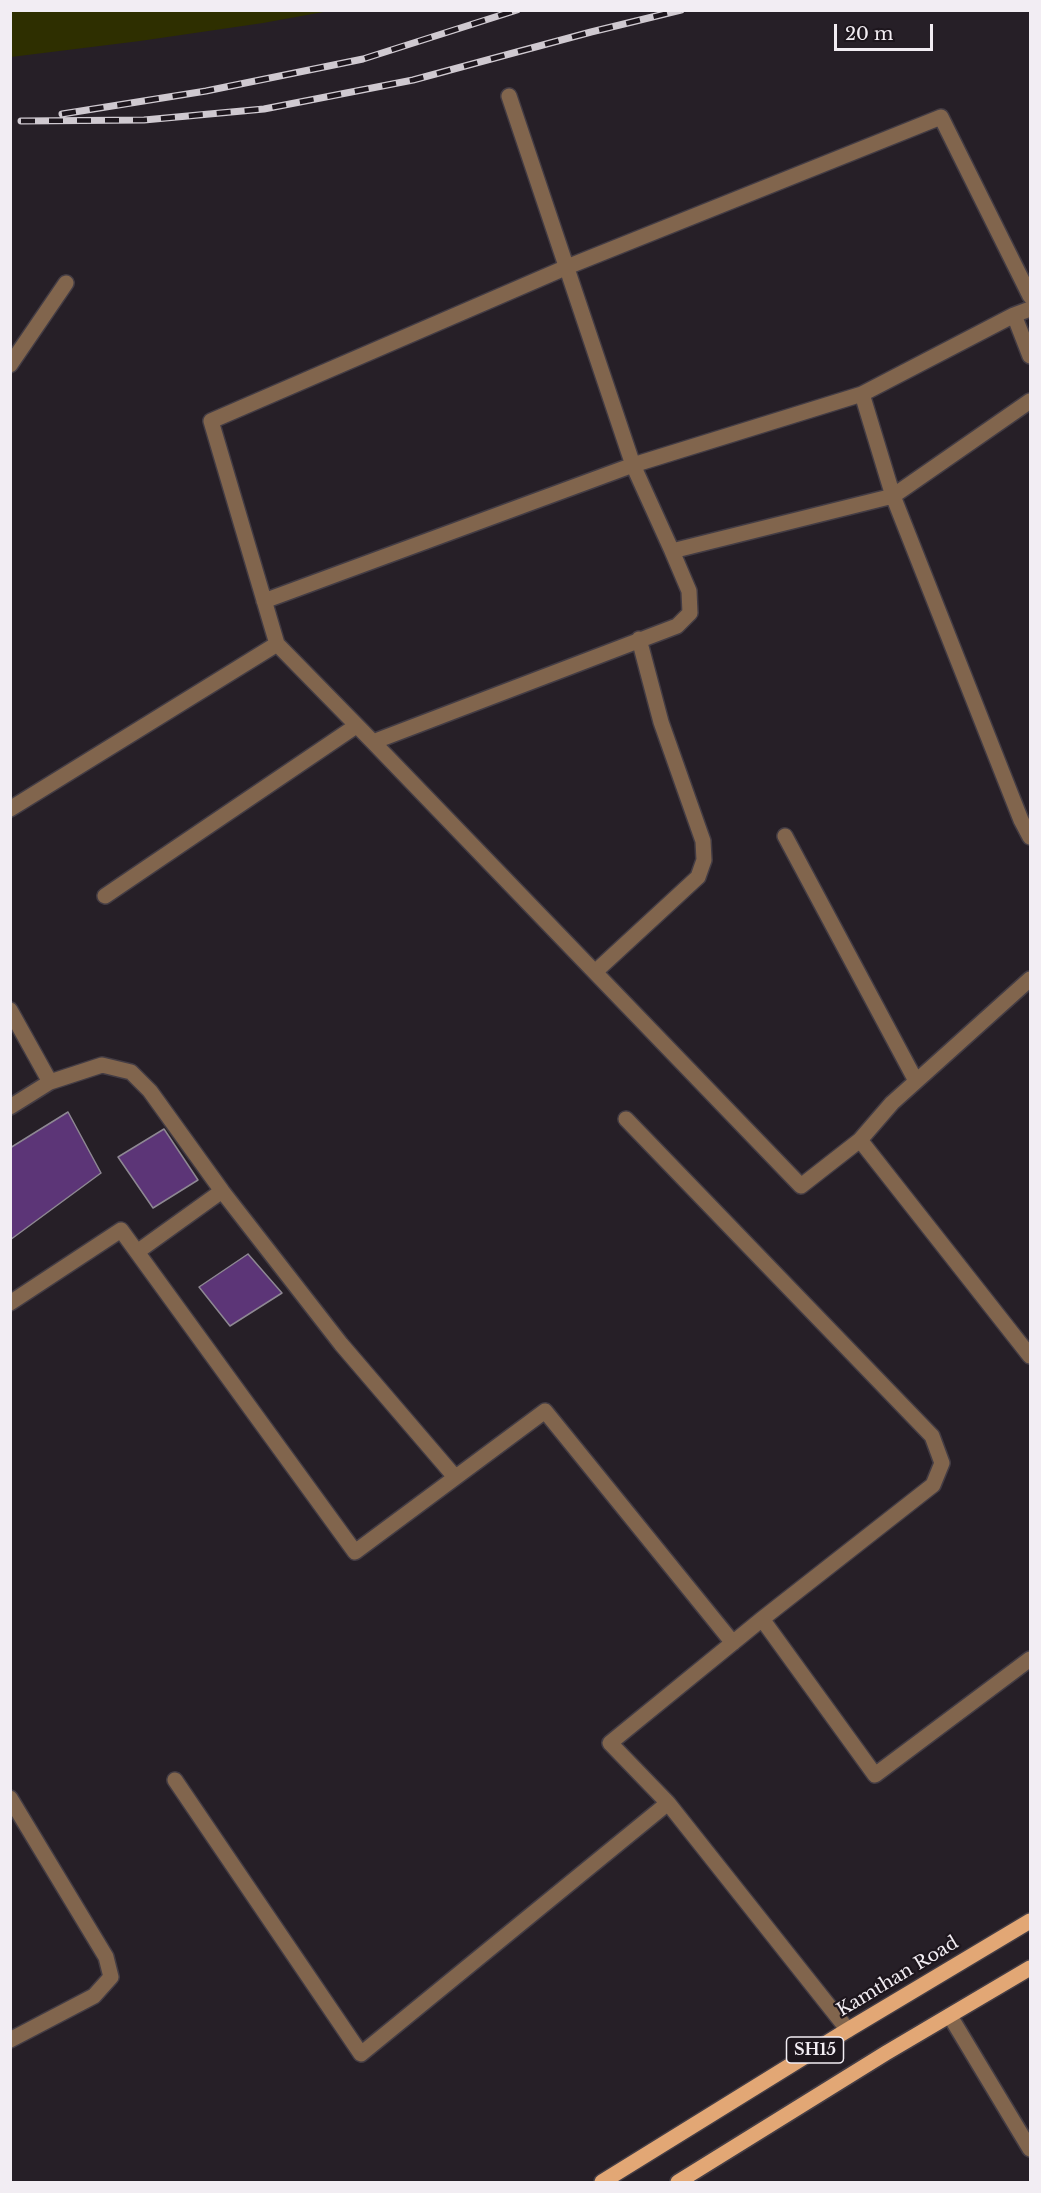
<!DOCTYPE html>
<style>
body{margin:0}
#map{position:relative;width:1041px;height:2193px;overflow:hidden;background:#261f27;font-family:"Libre Baskerville",serif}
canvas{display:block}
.frame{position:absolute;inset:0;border:12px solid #f2edf3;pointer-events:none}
.scale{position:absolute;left:834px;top:24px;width:99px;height:27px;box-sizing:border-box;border:3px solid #f2edf3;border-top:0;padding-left:8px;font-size:18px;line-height:21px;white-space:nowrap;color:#f2edf3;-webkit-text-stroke:4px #1d161d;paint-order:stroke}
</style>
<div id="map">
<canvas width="1041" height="2193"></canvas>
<div class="frame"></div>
<div class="scale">20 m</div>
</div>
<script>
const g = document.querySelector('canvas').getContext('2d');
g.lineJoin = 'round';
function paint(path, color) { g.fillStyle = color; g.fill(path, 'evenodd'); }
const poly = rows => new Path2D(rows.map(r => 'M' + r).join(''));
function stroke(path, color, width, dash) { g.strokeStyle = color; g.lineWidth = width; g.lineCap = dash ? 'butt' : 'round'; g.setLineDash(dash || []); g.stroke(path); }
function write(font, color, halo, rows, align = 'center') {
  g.font = font + ' "Libre Baskerville",serif'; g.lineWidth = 4.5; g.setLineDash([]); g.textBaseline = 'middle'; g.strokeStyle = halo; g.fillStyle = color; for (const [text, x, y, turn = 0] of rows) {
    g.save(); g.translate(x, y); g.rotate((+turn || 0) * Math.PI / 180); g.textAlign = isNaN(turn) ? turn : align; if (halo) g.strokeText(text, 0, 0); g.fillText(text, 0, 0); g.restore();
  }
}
const green = poly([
 [11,10,329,10,329,11,263,23,140,41,11,57]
]);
const building = poly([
 [68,1112,101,1173,10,1240,10,1148,68,1112],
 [164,1129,198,1180,153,1208,118,1157,164,1129],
 [248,1254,282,1293,230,1326,199,1287,248,1254]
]);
const minor = poly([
 [509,96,633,465,672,551,893,496,1030,401],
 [1014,315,1030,356],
 [10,365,66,283],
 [862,394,893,496,1021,820,1030,837],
 [264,601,633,465,862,394,1014,315,1030,309],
 [277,644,211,421,567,267,941,117,1030,296],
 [373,742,677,626,690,613,689,591,672,551],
 [10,809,277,644,373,742,801,1186,860,1140,1030,1356],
 [785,836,916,1081],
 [105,896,356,726],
 [595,972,698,877,704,860,703,841,661,722,639,639],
 [10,1010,50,1082],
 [10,1107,50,1082,102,1065,131,1072,150,1091,222,1191,341,1344,455,1477],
 [626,1119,932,1436,942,1463,933,1485,762,1619,610,1743,668,1803],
 [860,1140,892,1103,1030,979],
 [137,1252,222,1191],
 [10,1303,121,1230,355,1552,545,1411,733,1643],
 [762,1619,875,1775,1030,1659],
 [175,1780,361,2054,668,1803,848,2030],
 [10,1798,106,1957,111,1977,94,1996,10,2040],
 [950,2016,1030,2149]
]);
const major = poly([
 [602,2182,846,2031,1030,1921],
 [678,2182,886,2053,1030,1968]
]);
const rail = poly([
 [62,114,206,91,363,59,517,10],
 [21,121,144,120,264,109,413,80,591,32,681,10]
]);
const shields = [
 [815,2050,57]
];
const shieldNames = [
 ["SH15",815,2050]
];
const streetNames = [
 ["Kamthan Road",898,1977,-31]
];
paint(green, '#2e2f00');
paint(building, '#5c3577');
stroke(building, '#8e8893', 1.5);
stroke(minor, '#433c44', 18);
stroke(major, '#433c44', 18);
stroke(minor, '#81654d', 15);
stroke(major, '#e2a775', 15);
stroke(rail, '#cfc9d0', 7);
stroke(rail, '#1d161d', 4.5, [14]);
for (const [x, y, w] of shields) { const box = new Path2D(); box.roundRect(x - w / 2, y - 13, w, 26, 4.5); g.fillStyle = '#1d161d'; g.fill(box); stroke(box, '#f2edf3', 1.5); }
write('bold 16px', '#f2edf3', null, shieldNames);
write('18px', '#f2edf3', '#1d161d', streetNames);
</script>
